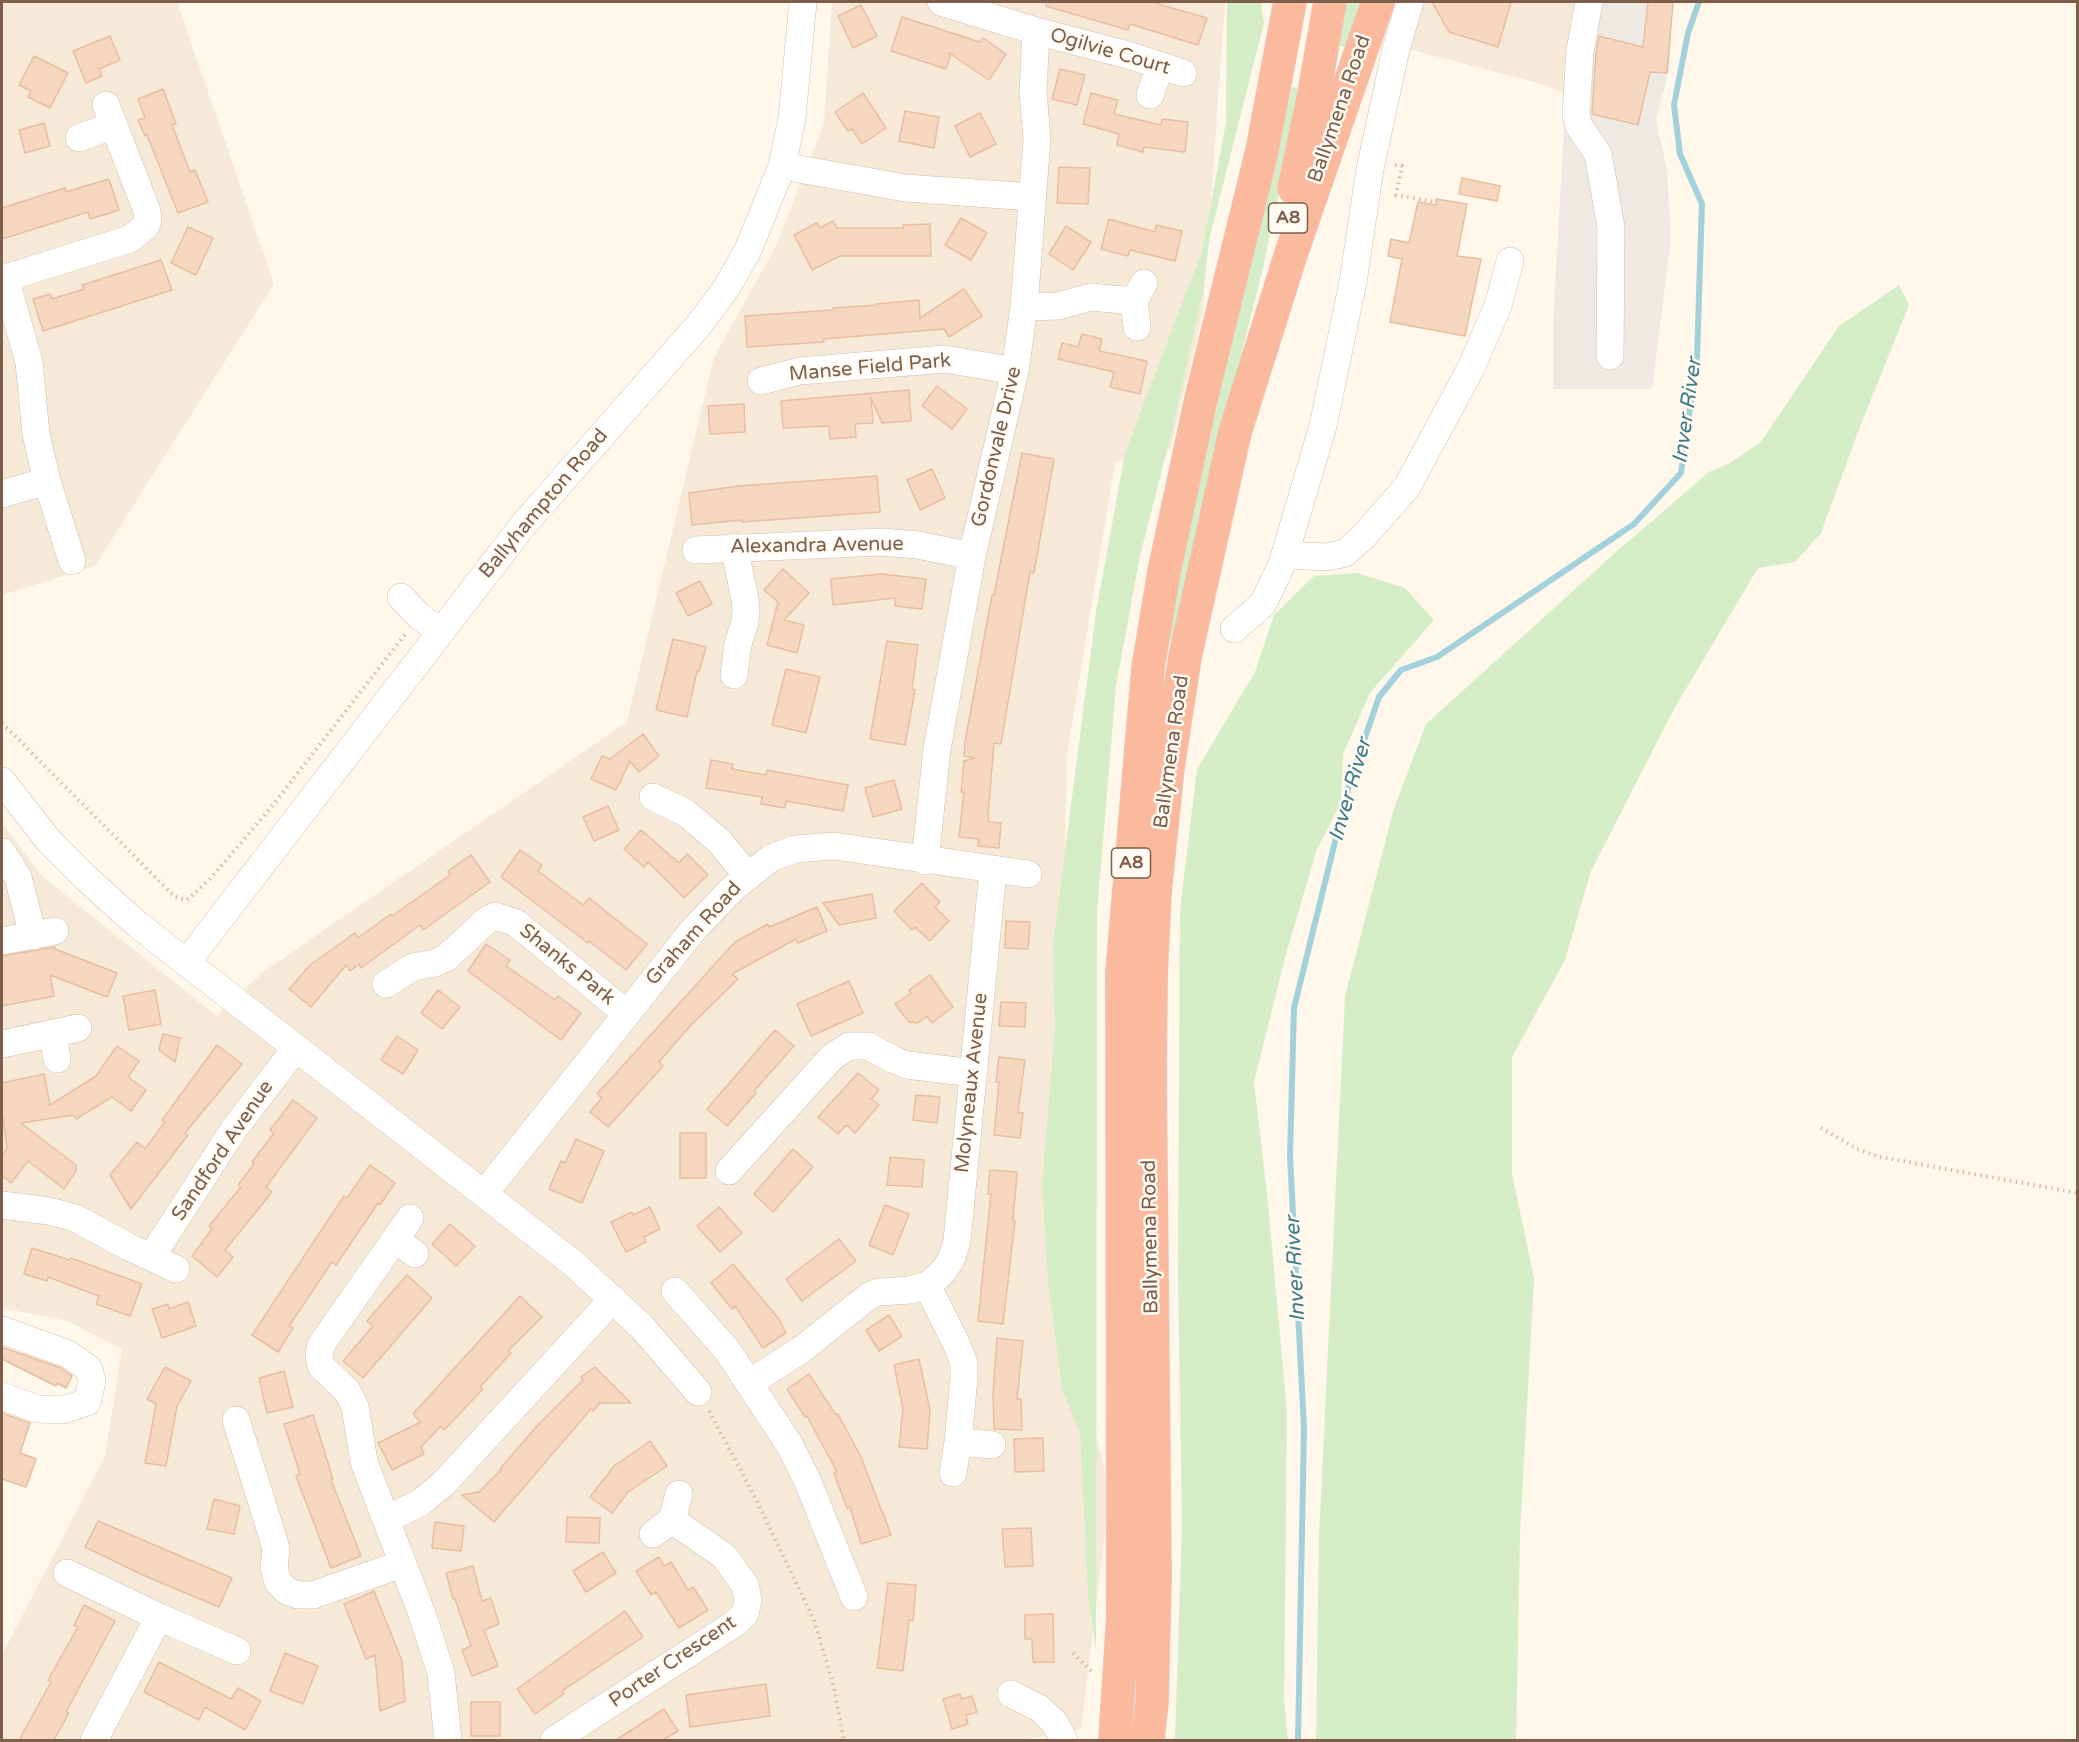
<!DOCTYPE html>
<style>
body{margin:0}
#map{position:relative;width:2079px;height:1742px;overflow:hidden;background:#fef7ea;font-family:"Varela Round",sans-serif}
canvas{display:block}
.frame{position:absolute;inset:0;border:3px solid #7c5e4a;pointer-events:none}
</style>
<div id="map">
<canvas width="2079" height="1742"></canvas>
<div class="frame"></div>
</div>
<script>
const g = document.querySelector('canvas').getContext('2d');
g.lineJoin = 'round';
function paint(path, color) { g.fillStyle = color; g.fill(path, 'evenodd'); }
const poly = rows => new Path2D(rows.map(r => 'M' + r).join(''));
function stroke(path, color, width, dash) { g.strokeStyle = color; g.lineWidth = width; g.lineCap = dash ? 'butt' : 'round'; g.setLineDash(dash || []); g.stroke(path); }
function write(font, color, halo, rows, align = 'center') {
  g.font = font + ' "Varela Round",sans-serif'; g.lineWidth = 5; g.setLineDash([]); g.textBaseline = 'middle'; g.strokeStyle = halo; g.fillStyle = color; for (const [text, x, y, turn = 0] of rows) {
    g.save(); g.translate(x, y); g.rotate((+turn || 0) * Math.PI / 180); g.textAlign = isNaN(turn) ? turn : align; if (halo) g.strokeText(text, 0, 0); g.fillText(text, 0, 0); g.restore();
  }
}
const residential = poly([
 [2,2,177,2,274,284,95,566,2,595],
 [832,2,1225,2,1203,312,1170,449,1115,462,1067,754,1057,1267,1110,1493,1081,1729,1024,1740,2,1740,2,1655,105,1456,122,1349,68,1321,2,1308,2,823,42,876,217,1016,263,972,627,722,714,357,775,248,824,124],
 [1425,2,1576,2,1571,18,1566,94,1542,84,1408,49]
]);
const industrial = poly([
 [1576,2,1673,2,1669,71,1656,119,1667,171,1671,238,1652,389,1553,389,1553,323,1566,94,1571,18]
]);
const green = poly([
 [1227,2,1261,2,1264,23,1210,236,1202,296,1171,435,1140,556,1116,686,1097,912,1096,1649,1088,1596,1080,1433,1062,1389,1048,1281,1042,1185,1055,1027,1053,944,1096,612,1125,453,1202,251,1226,122],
 [1338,2,1361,2,1345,47,1330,44],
 [1292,87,1301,88,1263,268,1198,529,1176,641,1167,640,1206,446],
 [1899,285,1909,305,1859,429,1821,533,1795,562,1758,568,1674,709,1591,871,1565,960,1512,1057,1512,1174,1534,1278,1520,1534,1516,1740,1316,1740,1319,1537,1345,996,1394,808,1426,724,1616,552,1709,472,1728,464,1760,443,1839,326],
 [1357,573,1405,588,1434,620,1370,693,1343,754,1341,802,1316,852,1286,954,1254,1082,1267,1193,1287,1411,1284,1699,1288,1740,1175,1740,1182,1525,1178,1275,1180,910,1197,769,1255,672,1274,615,1314,576]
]);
const stream = poly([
 [1298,1740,1304,1428,1290,1156,1294,1008,1350,781,1379,697,1401,670,1437,657,1634,524,1681,473,1697,357,1702,204,1680,154,1674,105,1688,33,1699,2]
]);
const building = poly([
 [1046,2,1151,2,1207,18,1198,45,1130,24,1128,30,1046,6,1046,2],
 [1432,2,1511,2,1498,47,1449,32,1432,2],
 [1648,2,1673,2,1667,73,1650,72,1638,125,1592,114,1596,53,1599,36,1643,47,1648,2],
 [861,5,877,36,853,48,838,16,861,5],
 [902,17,980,42,983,38,1006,54,989,80,949,53,950,57,946,69,891,51,902,17],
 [110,36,120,60,99,69,102,76,86,83,73,51,110,36],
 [34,56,68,73,50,108,28,97,31,91,19,85,34,56],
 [1060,69,1085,75,1077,105,1052,99,1060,69],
 [163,89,176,124,172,125,190,172,195,170,208,202,178,213,147,135,145,136,138,120,145,118,138,99,163,89],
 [863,93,886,128,862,144,852,129,848,131,835,112,863,93],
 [1091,93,1118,100,1114,114,1161,125,1162,119,1188,122,1185,152,1144,147,1143,152,1117,145,1119,134,1083,124,1091,93],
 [905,111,939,117,934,148,899,141,905,111],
 [980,113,996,144,970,157,955,126,980,113],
 [44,123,50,146,25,153,19,130,44,123],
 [1059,167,1090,168,1088,204,1057,203,1059,167],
 [1462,178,1500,186,1497,201,1459,194,1462,178],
 [109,179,119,210,90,219,88,212,2,239,2,208,65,188,66,192,109,179],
 [1436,199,1467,204,1457,256,1481,259,1465,336,1390,322,1402,259,1388,256,1391,239,1409,243,1418,202,1436,205,1436,199],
 [961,218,987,233,971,260,945,245,961,218],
 [1109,219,1155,232,1156,225,1182,231,1175,261,1130,250,1128,256,1101,249,1109,219],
 [833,221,837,228,903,228,903,225,930,224,931,256,840,256,812,270,794,235,817,223,820,228,833,221],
 [1066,226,1091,242,1073,270,1049,254,1066,226],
 [188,227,213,238,196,275,171,263,188,227],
 [161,260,172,290,43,331,33,299,50,294,52,299,84,289,82,285,161,260],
 [964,289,982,316,949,337,944,329,823,339,824,342,747,347,745,316,833,310,833,308,877,305,877,304,919,300,920,318,964,289],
 [1082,334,1102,339,1099,351,1147,361,1140,394,1110,387,1114,372,1058,359,1062,343,1078,347,1082,334],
 [937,386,967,409,952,429,922,406,937,386],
 [909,390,911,421,882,423,871,398,873,423,855,424,856,437,830,439,829,426,783,428,781,401,909,390],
 [744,404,745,432,710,434,708,406,744,404],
 [1022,453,1054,459,1034,573,1030,572,1001,744,994,743,988,815,989,822,1001,823,999,848,978,846,979,839,959,837,964,792,961,792,964,761,975,758,964,756,965,742,992,595,994,595,1022,453],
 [932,469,945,498,920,510,907,480,932,469],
 [877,476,880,512,742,522,742,520,692,525,689,493,739,486,877,476],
 [783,569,809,593,784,620,804,625,797,653,767,645,778,602,764,590,783,569],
 [881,574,926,579,922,609,895,606,895,598,833,605,831,579,881,574],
 [700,581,712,604,688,616,676,593,700,581],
 [673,639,706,647,699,672,697,671,687,717,656,710,673,639],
 [887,641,918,645,912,689,915,690,905,745,870,739,887,641],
 [786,669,820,677,806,733,772,725,786,669],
 [643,734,659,756,639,772,630,761,616,790,591,779,602,756,610,759,643,734],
 [711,760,733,764,732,769,766,775,767,770,848,785,843,811,786,801,785,808,761,804,762,797,706,788,711,760],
 [894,780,902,809,873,817,865,788,894,780],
 [608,806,619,830,594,841,583,817,608,806],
 [641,830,679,863,687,854,708,875,684,898,648,862,644,867,624,849,641,830],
 [520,850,542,865,538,871,583,905,589,898,647,944,626,970,589,941,588,943,501,877,520,850],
 [471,855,490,882,423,930,420,925,361,968,359,964,350,971,346,965,311,1007,289,989,310,965,355,933,358,938,391,914,392,916,450,875,448,871,471,855],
 [922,883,940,902,935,907,949,921,930,941,915,927,912,930,894,911,922,883],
 [872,894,876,918,839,925,823,903,872,894],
 [817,907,827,931,798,943,796,939,732,974,738,979,692,1024,659,1062,663,1066,608,1127,590,1112,602,1098,597,1094,608,1082,735,942,768,924,769,927,817,907],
 [1006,921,1030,922,1028,949,1005,948,1006,921],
 [486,944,510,960,506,966,555,1000,558,996,581,1013,561,1040,468,971,486,944],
 [55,947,55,949,117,973,107,997,50,975,54,996,2,1006,2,956,55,947],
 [930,975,953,1007,932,1023,927,1016,918,1023,909,1022,895,1004,911,993,909,990,930,975],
 [849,981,863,1013,811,1036,797,1004,849,981],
 [155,990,161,1024,129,1030,123,996,155,990],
 [438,990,460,1007,442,1029,421,1013,438,990],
 [1001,1002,1026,1003,1025,1027,999,1026,1001,1002],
 [775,1030,794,1046,754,1091,756,1093,727,1126,707,1109,775,1030],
 [163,1034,180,1038,175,1062,159,1050,163,1034],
 [397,1036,418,1050,403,1074,381,1060,397,1036],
 [217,1045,242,1064,185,1133,188,1135,131,1209,110,1175,137,1142,145,1149,165,1122,162,1120,217,1045],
 [117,1046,139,1061,128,1077,146,1090,131,1111,112,1097,76,1119,73,1115,21,1123,76,1165,76,1171,64,1189,28,1161,11,1183,2,1176,2,1156,7,1148,3,1117,2,1117,2,1083,44,1074,50,1105,96,1076,117,1046],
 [999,1057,1025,1060,1018,1112,1023,1113,1020,1138,994,1135,999,1082,996,1082,999,1057],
 [858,1073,879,1090,871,1099,879,1105,855,1133,846,1125,838,1134,818,1117,858,1073],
 [916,1095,940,1097,937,1123,913,1120,916,1095],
 [293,1100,317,1118,266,1187,272,1192,225,1250,233,1257,217,1277,192,1256,212,1229,209,1226,241,1187,238,1185,254,1164,252,1162,274,1133,270,1130,293,1100],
 [680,1133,706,1133,706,1178,680,1178,680,1133],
 [576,1139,604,1151,582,1203,549,1189,561,1161,565,1163,576,1139],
 [793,1149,813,1167,773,1212,754,1194,793,1149],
 [890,1157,924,1160,922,1187,887,1185,890,1157],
 [370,1165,395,1183,380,1205,378,1203,336,1265,332,1262,289,1326,293,1328,278,1352,252,1335,344,1196,347,1198,370,1165],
 [990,1170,1017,1172,1013,1220,1015,1221,1003,1324,978,1321,991,1194,988,1194,990,1170],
 [885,1205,909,1214,893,1255,869,1245,885,1205],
 [650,1207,660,1229,644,1237,646,1242,626,1252,611,1222,632,1212,633,1215,650,1207],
 [719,1207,742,1233,720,1252,697,1226,719,1207],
 [450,1224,475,1246,456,1266,432,1244,450,1224],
 [839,1239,856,1261,802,1301,786,1279,839,1239],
 [32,1248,70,1260,71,1258,142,1284,130,1316,96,1304,99,1296,48,1277,47,1281,24,1274,32,1248],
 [733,1264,779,1319,786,1333,763,1348,735,1306,732,1309,711,1283,733,1264],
 [407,1275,432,1298,363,1378,343,1361,373,1326,367,1321,407,1275],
 [520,1296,542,1317,508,1351,511,1353,480,1387,483,1389,444,1430,441,1426,421,1447,424,1454,392,1470,378,1443,421,1422,413,1414,520,1296],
 [188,1302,196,1326,162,1338,152,1309,168,1304,169,1309,188,1302],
 [889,1315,902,1336,879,1351,866,1330,889,1315],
 [997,1338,1023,1341,1017,1399,1021,1399,1022,1430,994,1429,993,1393,997,1338],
 [2,1347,61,1368,72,1376,66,1388,57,1383,56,1386,2,1359,2,1347],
 [919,1359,930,1410,927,1449,899,1447,903,1409,894,1365,919,1359],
 [165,1367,191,1381,177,1406,166,1466,145,1463,156,1404,147,1399,165,1367],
 [595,1367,631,1403,600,1403,593,1411,591,1409,494,1522,462,1495,479,1492,501,1470,500,1469,537,1426,583,1380,581,1377,595,1367],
 [284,1371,293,1407,267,1413,259,1378,284,1371],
 [809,1374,836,1415,838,1414,861,1457,882,1512,883,1512,891,1535,861,1544,850,1507,847,1508,834,1473,837,1472,807,1416,805,1417,787,1389,809,1374],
 [2,1413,30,1423,20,1453,36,1459,26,1487,2,1479,2,1413],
 [313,1415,333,1479,331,1480,361,1556,331,1568,296,1476,300,1474,284,1424,313,1415],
 [1043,1438,1044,1471,1015,1472,1014,1439,1043,1438],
 [650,1441,667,1466,628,1492,612,1513,590,1497,614,1466,650,1441],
 [214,1499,240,1506,234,1534,207,1529,214,1499],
 [567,1517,600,1518,599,1543,566,1542,567,1517],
 [98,1521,232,1578,219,1607,145,1576,85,1547,98,1521],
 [435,1522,464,1526,461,1551,432,1548,435,1522],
 [1031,1528,1033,1566,1005,1567,1002,1529,1031,1528],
 [603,1552,616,1573,586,1592,573,1571,603,1552],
 [659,1557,664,1566,671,1562,688,1590,693,1587,708,1610,679,1628,656,1592,651,1595,636,1571,659,1557],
 [473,1566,482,1601,491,1598,499,1624,484,1630,498,1666,472,1676,462,1650,471,1646,455,1599,453,1599,446,1573,473,1566],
 [888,1583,916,1585,913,1621,909,1620,903,1671,877,1668,888,1583],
 [374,1591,402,1661,405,1701,380,1711,375,1655,366,1659,344,1604,374,1591],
 [84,1605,115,1621,66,1712,69,1713,54,1740,19,1740,51,1682,48,1680,78,1627,74,1625,84,1605],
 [625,1611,643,1637,562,1691,564,1694,535,1714,517,1689,625,1611],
 [1053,1614,1054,1662,1033,1662,1032,1639,1025,1639,1025,1615,1053,1614],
 [285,1653,318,1666,303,1704,270,1691,285,1653],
 [159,1662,231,1699,238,1688,261,1701,245,1730,205,1707,199,1720,144,1692,159,1662],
 [766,1684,770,1716,690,1727,686,1695,766,1684],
 [960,1694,961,1699,972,1696,977,1712,966,1715,968,1724,952,1729,943,1699,960,1694],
 [471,1702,500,1702,500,1736,471,1736,471,1702],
 [664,1709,678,1731,663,1740,616,1740,664,1709]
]);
const path = poly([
 [1395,165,1402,166,1396,195,1436,202],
 [2,723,175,897,187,900,210,879,274,804,406,633],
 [1821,1128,1857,1149,1880,1157,2078,1193],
 [709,1411,755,1497,814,1620,833,1684,844,1740],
 [1073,1653,1093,1673]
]);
const minor = poly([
 [941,2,1036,31,1128,55,1183,73],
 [1589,2,1580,51,1576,115,1579,126,1598,154,1611,227,1610,356],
 [1150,95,1160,66],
 [79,138,114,125],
 [782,166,905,188,1032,197],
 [5,278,29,362,36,434,47,481,72,561],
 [2,279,130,239,146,226,148,220,147,211,106,105],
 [1024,307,1058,306,1091,297,1134,301],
 [1137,327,1134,301,1144,283],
 [761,381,800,371,945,359,1015,371],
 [2,494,47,481],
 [696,550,882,542,918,545,972,556],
 [1285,555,1328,557,1345,553,1363,537,1407,487,1470,370,1498,306,1510,261],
 [401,597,419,616,441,632],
 [1234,629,1263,604,1282,564,1323,426,1353,282,1370,169,1396,49,1410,2],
 [734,675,738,644,745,622,746,609,745,599,734,547],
 [2,781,49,841,86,878,138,925,574,1264,642,1327,698,1392],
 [653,797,686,813,719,841,747,875],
 [2,852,18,877,33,936],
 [925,861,937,749,972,556,1015,371,1024,307,1037,139,1033,92,1036,31],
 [2,941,55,931],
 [186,963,524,524,698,326,727,287,748,250,782,166,792,118,803,2],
 [386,984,413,967,435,963,446,958,487,920,495,916,516,923,626,1013],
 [53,1034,57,1059],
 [2,1044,78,1028],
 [729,1171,832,1057,849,1046,868,1046,894,1060,907,1065,973,1073],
 [484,1194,694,929,732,889,771,858,795,849,834,846,1028,874],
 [2,1205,49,1211,75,1218,129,1247,176,1269],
 [410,1218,321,1345,319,1355,321,1366,347,1391,355,1406,364,1462,422,1614,441,1673,448,1740],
 [395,1239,415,1254],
 [152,1256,234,1129,296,1048],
 [927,1285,956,1343,964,1363,964,1378,958,1442,953,1473],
 [675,1291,727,1350,789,1444,808,1482,854,1597],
 [2,1330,68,1354,89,1369,92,1381,87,1402,63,1410,37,1409,2,1396],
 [749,1383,801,1350,869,1296,878,1292,911,1290,927,1285,941,1274,951,1260,957,1241,993,870],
 [236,1420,273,1538,276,1549,274,1568,278,1582,287,1591,298,1595,313,1595,402,1564],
 [958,1442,992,1445],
 [387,1519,420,1503,444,1483,613,1299],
 [653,1534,672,1520,679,1494],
 [67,1573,159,1617,237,1651],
 [1011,1694,1039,1708,1054,1722,1064,1740],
 [94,1740,159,1617],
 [554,1740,734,1624,745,1614,748,1600,745,1585,724,1556,672,1520]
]);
const highway = poly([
 [1294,188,1313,99,1330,2],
 [1115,1740,1123,1616,1122,972,1148,668,1164,572,1201,399,1262,151,1290,2],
 [1148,1740,1152,1701,1155,1577,1150,1078,1151,977,1155,891,1168,767,1185,657,1235,432,1291,254,1378,2]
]);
const shields = [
 [1288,218,39],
 [1131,863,39]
];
const shieldNames = [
 ["A8",1288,218],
 ["A8",1131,863]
];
const streetNames = [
 ["Ogilvie Court",1110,52,16],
 ["Ballymena Road",1340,109,-71],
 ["Manse Field Park",870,368,-5],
 ["Gordonvale Drive",997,447,-77],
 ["Ballyhampton Road",544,504,-50],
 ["Alexandra Avenue",817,546,-1],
 ["Ballymena Road",1172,752,-82],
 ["Graham Road",694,934,-48],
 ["Shanks Park",567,965,39],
 ["Molyneaux Avenue",972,1083,-84],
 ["Sandford Avenue",223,1151,-56],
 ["Ballymena Road",1151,1237,-91],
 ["Porter Crescent",673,1662,-34]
];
const waterNames = [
 ["Inver River",1688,411,-82],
 ["Inver River",1351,790,-74],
 ["Inver River",1296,1269,-93]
];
paint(residential, '#f6e9d8');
paint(industrial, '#efe9e3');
paint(green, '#d5edc6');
stroke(stream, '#a2d1dc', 6);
paint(building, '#f5d7c0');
stroke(building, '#e9be9f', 1.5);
stroke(minor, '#d2bfae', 28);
stroke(highway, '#ddd5d0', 34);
stroke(path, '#dbbaa2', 4, [1.5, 4.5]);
stroke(minor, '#fff', 27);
stroke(highway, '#fbba9e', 33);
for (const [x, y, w] of shields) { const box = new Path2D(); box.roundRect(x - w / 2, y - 15, w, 30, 4.5); g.fillStyle = '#fffaf2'; g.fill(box); stroke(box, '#7c5e4a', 1.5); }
write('bold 18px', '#7c5e4a', null, shieldNames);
write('20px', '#7c5e4a', '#fffaf2', streetNames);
write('italic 21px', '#3f7a88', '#fffaf2', waterNames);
</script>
